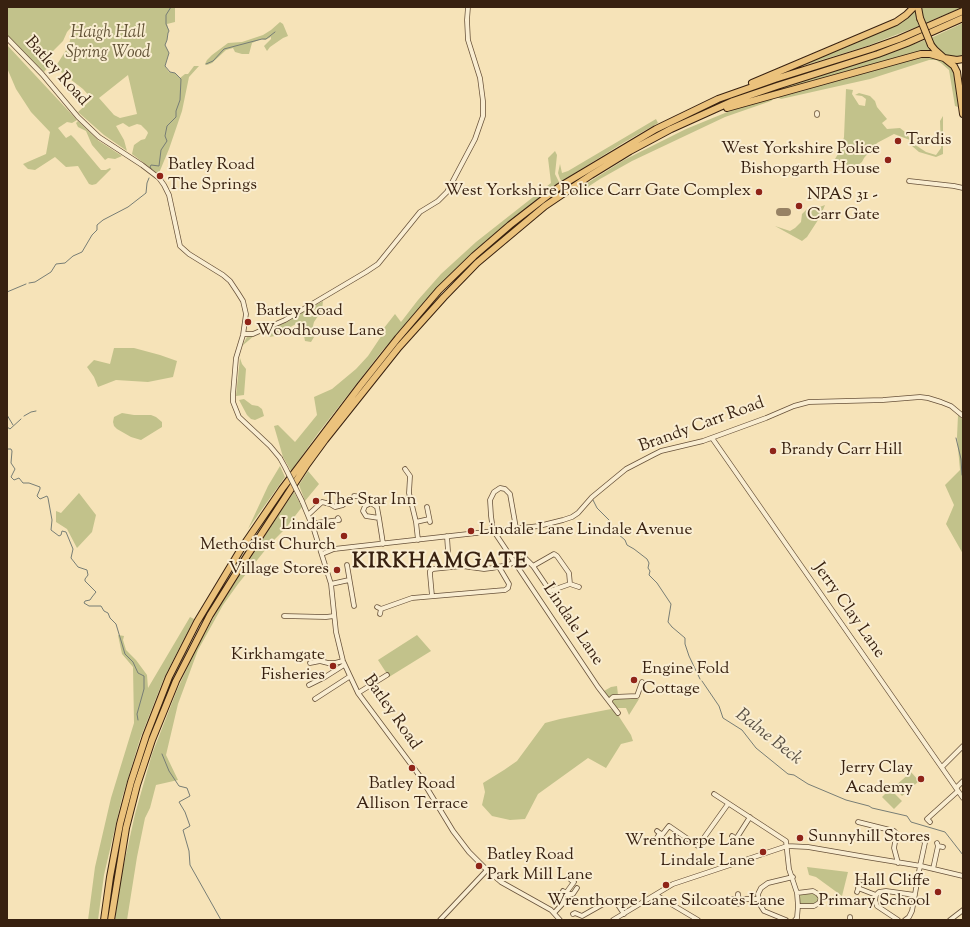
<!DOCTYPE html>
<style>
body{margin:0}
#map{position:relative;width:970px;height:927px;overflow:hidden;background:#f6e3b8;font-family:"Sorts Mill Goudy",serif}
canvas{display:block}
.frame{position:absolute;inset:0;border:8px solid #382110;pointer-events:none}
</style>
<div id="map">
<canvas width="970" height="927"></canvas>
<div class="frame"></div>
</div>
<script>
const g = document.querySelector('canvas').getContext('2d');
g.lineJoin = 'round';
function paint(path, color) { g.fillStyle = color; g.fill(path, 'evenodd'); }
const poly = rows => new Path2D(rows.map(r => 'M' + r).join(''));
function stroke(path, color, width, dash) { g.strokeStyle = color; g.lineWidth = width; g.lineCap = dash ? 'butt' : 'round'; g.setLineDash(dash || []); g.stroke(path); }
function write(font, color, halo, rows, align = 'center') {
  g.font = font + ' "Sorts Mill Goudy",serif'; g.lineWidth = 4; g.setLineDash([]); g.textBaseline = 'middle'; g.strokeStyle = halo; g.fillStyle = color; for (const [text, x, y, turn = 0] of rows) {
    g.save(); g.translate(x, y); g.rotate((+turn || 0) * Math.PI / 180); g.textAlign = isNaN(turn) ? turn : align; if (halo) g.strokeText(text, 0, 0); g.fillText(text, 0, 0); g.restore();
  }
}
const green = poly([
 [7,7,175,7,175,22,167,24,169,31,168,33,167,40,165,45,169,53,165,66,169,72,175,73,180,78,185,74,188,74,194,66,199,66,189,77,182,111,169,149,159,173,157,173,132,154,134,145,141,140,145,139,148,133,147,131,141,125,137,124,129,127,123,123,116,126,124,140,127,151,104,135,78,112,92,99,83,89,61,72,56,66,68,47,75,23,67,32,63,41,52,52,51,56,51,63,44,72,7,35],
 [128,75,137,114,120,118,114,115,99,98],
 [920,7,963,7,925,23,922,16],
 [915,9,917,17,916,18,919,26,867,46,789,70,901,22],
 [280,22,283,24,288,36,283,38,270,47,267,51,264,46,271,39,271,37,265,40,261,39,252,43,249,54,242,54,235,52,233,48,226,50,212,63,207,65,205,64,207,60,212,55,228,43,242,42,263,35,271,30],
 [963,23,963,56,951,57,942,53,935,47,931,38],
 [925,40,931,51,752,98,884,55],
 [7,45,77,120,72,123,67,122,58,128,66,138,71,135,75,139,101,170,106,170,110,168,111,169,96,184,92,185,89,184,78,166,66,167,55,157,35,170,28,169,23,164,46,154,50,132,31,112,16,89,7,68],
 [923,55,942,60,951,67,956,78,958,107,955,106,949,70,941,63,936,60,929,60,870,79,781,99,777,97],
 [846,89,853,90,852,94,859,105,865,106,866,99,862,96,855,95,859,93,870,96,875,101,877,107,887,119,882,123,887,129,900,128,905,132,914,144,926,152,936,155,941,148,940,121,943,116,943,154,936,157,919,152,912,146,910,140,894,134,877,143,864,158,862,162,855,167,850,166,835,159,841,149,844,137],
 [774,98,771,101,725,117,632,161,600,179,574,196,570,194,624,160,686,129,742,106],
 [656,119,658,123,623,143,562,181,560,179,558,173,560,164,562,173,568,171],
 [78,121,99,141,122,156,115,159,108,158,105,160,92,145,86,131,78,127,76,123],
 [555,151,557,155,555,174,559,182,513,218,472,253,438,287,382,351,319,432,291,471,283,457,274,426,278,425,295,442,317,415,314,397,332,389,356,369,368,356,382,335,384,328,395,314,401,322,418,300,441,274,476,242,551,183,548,158],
 [825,205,820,217,807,237,802,241,775,226,790,231,795,228,801,222,802,214,807,209,811,210],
 [323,301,322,310,314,322,312,330,317,332,311,342,305,341,301,321,275,336,269,337,264,332,255,335,242,346,247,337,255,335,286,321],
 [114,348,134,348,160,355,177,361,173,377,148,382,116,380,98,387,94,377,87,367,94,360,110,364],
 [240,358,242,364,246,369,244,395,236,396],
 [244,399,252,405,258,406,262,409,264,416,255,420,251,419,247,415,239,400],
 [122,413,134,415,151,415,156,417,162,422,162,427,141,440,131,437,117,429,114,426,113,422,114,417],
 [958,415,963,420,963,554,946,524,954,505,945,485,960,470,957,437],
 [280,466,285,477,248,529,268,486],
 [308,471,319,484,305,501,299,485],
 [294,492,302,507,285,529,270,544,238,584,223,605,198,650,178,704,166,755,178,780,156,785,150,808,145,818,137,857,127,920,115,920,120,882,135,814,152,754,177,690,195,651,220,606,275,520],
 [79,493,96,515,92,532,77,548,67,529,56,522,56,511,61,513],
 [190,617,194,619,164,678,140,739,122,798,104,875,98,920,88,920,95,867,111,798,134,723,133,667,122,654,118,635,124,636,123,640,126,650,136,660,147,675,148,688],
 [417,635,431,651,389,677,378,660],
 [617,686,618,695,609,698,604,691,611,687],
 [623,697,639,699,629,715,626,708,617,708,612,701,615,698],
 [611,709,616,712,631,735,633,741,621,744,606,768,588,758,538,794,525,819,510,820,492,816,482,805,485,792,483,783,504,770,517,761,545,723,560,719],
 [911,772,919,781,902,796,894,787],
 [890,789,902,801,894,809,882,797],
 [807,867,848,872,842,896,816,877,809,875],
 [813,891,820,895,819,903,798,906,797,893]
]);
const stream = poly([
 [206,64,213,61,224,49,262,39,266,39,275,32],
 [152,170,150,167,151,165,159,166,161,150,167,141,165,136,167,126,176,117,176,111,180,100,181,79,175,73,170,72,165,66,169,53,165,45,167,40,168,33,169,31,166,24,166,15,171,7],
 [29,283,35,282,51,272,56,264,65,263,73,256,82,252,92,235,97,230,97,225,103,220,128,207,146,193,147,183,149,178],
 [7,292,26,284],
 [7,415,13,425],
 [24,416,31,412,36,411],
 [7,427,10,429,21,419],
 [956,438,961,459,962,475],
 [7,449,11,449,12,451,11,463,15,469,11,477,14,480,19,478,23,483,29,483,40,487,40,489,37,496,40,499,47,496,48,498,52,520,51,530,59,536,61,535,62,531,66,532,73,549,71,558,78,567,87,570,88,575,85,579,85,581,96,592,92,597,90,600,85,601,84,603,89,606,101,606,104,611,108,613,110,618,116,624,125,654,133,662,138,673,144,676,144,689,137,714,138,720],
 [963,483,963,484],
 [593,500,597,508,610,521,613,531,618,534,625,540,627,545,634,549,647,559,649,563,648,568,650,571,649,575,657,583,671,604,668,622,672,627],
 [672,627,685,638,685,644,689,656,700,679],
 [702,681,719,706,723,718,742,730,756,748,788,774,794,775,808,784,846,800,869,806,872,808,907,816,911,822,945,832,963,855],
 [162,754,169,771,179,786,187,788,190,796,179,802,185,812,190,826,183,830,189,851,190,865,221,920]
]);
const taxiway = poly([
 [780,212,787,212]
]);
const minor = poly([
 [7,38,42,74,78,117,99,137,142,165,159,178,164,185,169,195,180,246,189,254,223,275,230,281,238,293,243,301,246,314,243,335,236,358,233,394,233,402,239,417,270,446,280,458],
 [817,115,817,113],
 [909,181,954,186,963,188],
 [244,334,253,334,285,320,366,272,378,264,420,212,438,201,447,192,475,139,483,116,483,101,480,78,468,40,467,20,468,7],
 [712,438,963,798],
 [405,469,410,476,409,493,416,522,418,540],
 [354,496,372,498,373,504],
 [396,500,410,499],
 [302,501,314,530,331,584,336,632,343,661,358,693,419,775,453,831,469,852,487,870,501,882,551,910,560,920],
 [427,507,430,522],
 [308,515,322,502,330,504,335,507,343,505],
 [379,518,366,516,363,511,365,506,371,503,377,507,379,518,382,537,383,544],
 [416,522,429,519],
 [316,523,339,520,338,518],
 [516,528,510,494,505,489,500,488,494,492,490,500,491,516,493,530,598,687,618,713],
 [447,536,449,567],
 [322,554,334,549,539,526,563,520,572,517,578,513,592,497,626,469,653,455,661,451,703,441,766,418,794,406,809,402,883,400,920,397,928,398,941,402,951,406,963,416],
 [347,565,354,606],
 [331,584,349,580],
 [570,584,579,587],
 [432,596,430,574,430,571,433,569,462,566,484,569,492,568,508,565,525,558,533,566,550,591,570,584,569,573,557,556,554,554,533,566],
 [377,607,381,609,380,614],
 [381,609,412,598,505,590,508,588,509,584,499,567],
 [284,616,326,617,334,616],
 [310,663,320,661,328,663,335,663,343,661],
 [309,685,325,677,344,665],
 [358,693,387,675],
 [315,699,349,677],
 [610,702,610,700,613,697,637,696,642,682],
 [942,767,963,746],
 [956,788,963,781],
 [714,794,786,841,789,869,797,893,798,906,797,918,795,920],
 [858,822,894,831,896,833,896,837,894,848,898,863],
 [930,822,927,819,958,791],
 [657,831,662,835,669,826,698,846,728,804],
 [732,836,741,842],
 [913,838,925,841],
 [736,839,750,817],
 [655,841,660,833],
 [937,843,938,846,943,847],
 [933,869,938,846],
 [858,888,876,895],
 [857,892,860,884],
 [566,893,574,882,571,880],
 [797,893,813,891,818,894,821,898,819,903,814,906,798,906],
 [568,894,573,894,577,888],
 [656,895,698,920],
 [730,899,758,899],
 [738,904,738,894],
 [554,913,568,898,568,894,563,891],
 [573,914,575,913,582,916,605,903,612,901,616,902,624,914],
 [440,920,487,870],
 [613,920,673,884,787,846,808,847,866,857,921,866,963,876],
 [786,920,764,911,759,903,758,894,761,888,768,883,793,877],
 [850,920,850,917],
 [898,920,877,906,875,900,876,895,879,892,886,891,915,895],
 [905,920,909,917,912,911,920,866,926,838],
 [950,920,963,910]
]);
const highway = poly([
 [918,7,920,18],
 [931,45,935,50,944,58,957,60,963,59],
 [944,58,954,66,957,72,963,114],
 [752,83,896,22,906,15,914,7],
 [727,108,921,54,930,54,944,58],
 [104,920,110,877,120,824,131,782,146,736,169,677,197,622,241,549,282,489,360,386,398,338,439,290,474,256,510,225,559,187,656,129,718,99,775,79,871,49,899,39,963,11],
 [111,920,126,828,137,785,152,740,176,681,210,615,247,556,306,466,325,440,399,347,444,297,477,263,545,206,591,175,630,151,671,129,733,101,777,86,878,54,907,43,963,18]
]);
const minorBridge = poly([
 [280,458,285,467,302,501]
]);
const highwayBridge = poly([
 [920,18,931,45]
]);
const markers = [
 [898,141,4,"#8f2418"],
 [888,160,4,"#8f2418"],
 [160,176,4,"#8f2418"],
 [759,192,4,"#8f2418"],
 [799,206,4,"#8f2418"],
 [248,322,4,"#8f2418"],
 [773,451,4,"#8f2418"],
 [316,501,4,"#8f2418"],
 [471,531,4,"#8f2418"],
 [344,536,4,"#8f2418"],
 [337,570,4,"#8f2418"],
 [333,666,4,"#8f2418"],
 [634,680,4,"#8f2418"],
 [412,768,4,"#8f2418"],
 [921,779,4,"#8f2418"],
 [800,838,4,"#8f2418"],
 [763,852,4,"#8f2418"],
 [479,866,4,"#8f2418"],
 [666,885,4,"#8f2418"],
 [938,892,4,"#8f2418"]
];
const parkNames = [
 ["Haigh Hall",108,34],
 ["Spring Wood",108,54]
];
const streetNames = [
 ["Batley Road",56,72,48],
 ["Brandy Carr Road",702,426,-20],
 ["Jerry Clay Lane",848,611,55],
 ["Lindale Lane",572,625,56],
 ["Batley Road",391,713,55]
];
const poiNames = [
 ["Tardis",906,141],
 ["West Yorkshire Police",880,150,"right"],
 ["Bishopgarth House",880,170,"right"],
 ["Batley Road",168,166],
 ["The Springs",168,186],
 ["West Yorkshire Police Carr Gate Complex",751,192,"right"],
 ["NPAS 31 -",807,196],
 ["Carr Gate",807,216],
 ["Batley Road",256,312],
 ["Woodhouse Lane",256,332],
 ["Brandy Carr Hill",781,451],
 ["The Star Inn",324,501],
 ["Lindale",336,526,"right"],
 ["Methodist Church",336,546,"right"],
 ["Lindale Lane Lindale Avenue",479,531],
 ["Village Stores",329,570,"right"],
 ["Kirkhamgate",325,656,"right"],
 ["Fisheries",325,676,"right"],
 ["Engine Fold",642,670],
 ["Cottage",642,690],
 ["Jerry Clay",913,769,"right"],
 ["Academy",913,789,"right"],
 ["Batley Road",412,785,"center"],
 ["Allison Terrace",412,805,"center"],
 ["Sunnyhill Stores",808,838],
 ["Wrenthorpe Lane",755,842,"right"],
 ["Lindale Lane",755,862,"right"],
 ["Batley Road",487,856],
 ["Park Mill Lane",487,876],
 ["Hall Cliffe",930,882,"right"],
 ["Primary School",930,902,"right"],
 ["Wrenthorpe Lane Silcoates Lane",666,902,"center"]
];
const waterNames = [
 ["Balne Beck",768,738,38]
];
const districtNames = [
 ["KIRKHAMGATE",440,563]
];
paint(green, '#c2c28b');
stroke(stream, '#777d75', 1);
stroke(taxiway, '#978264', 8);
stroke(minor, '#68523a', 5.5);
stroke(highway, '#382110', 8);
stroke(minor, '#f9edd1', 4);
stroke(highway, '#ebc27c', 6);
stroke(minorBridge, '#68523a', 5.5, []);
stroke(highwayBridge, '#382110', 8, []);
stroke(minorBridge, '#f9edd1', 4);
stroke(highwayBridge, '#ebc27c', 6);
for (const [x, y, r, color] of markers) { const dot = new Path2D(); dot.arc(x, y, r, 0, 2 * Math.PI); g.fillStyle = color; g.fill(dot); stroke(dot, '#f9edd1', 1.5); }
write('italic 17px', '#615135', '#f9edd1', parkNames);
write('17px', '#382110', '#f9edd1', streetNames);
write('17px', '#382110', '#f9edd1', poiNames, 'left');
write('italic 18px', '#584f43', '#f9edd1', waterNames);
g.letterSpacing = '1px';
write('bold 21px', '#382110', '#f9edd1', districtNames);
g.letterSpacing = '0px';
</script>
